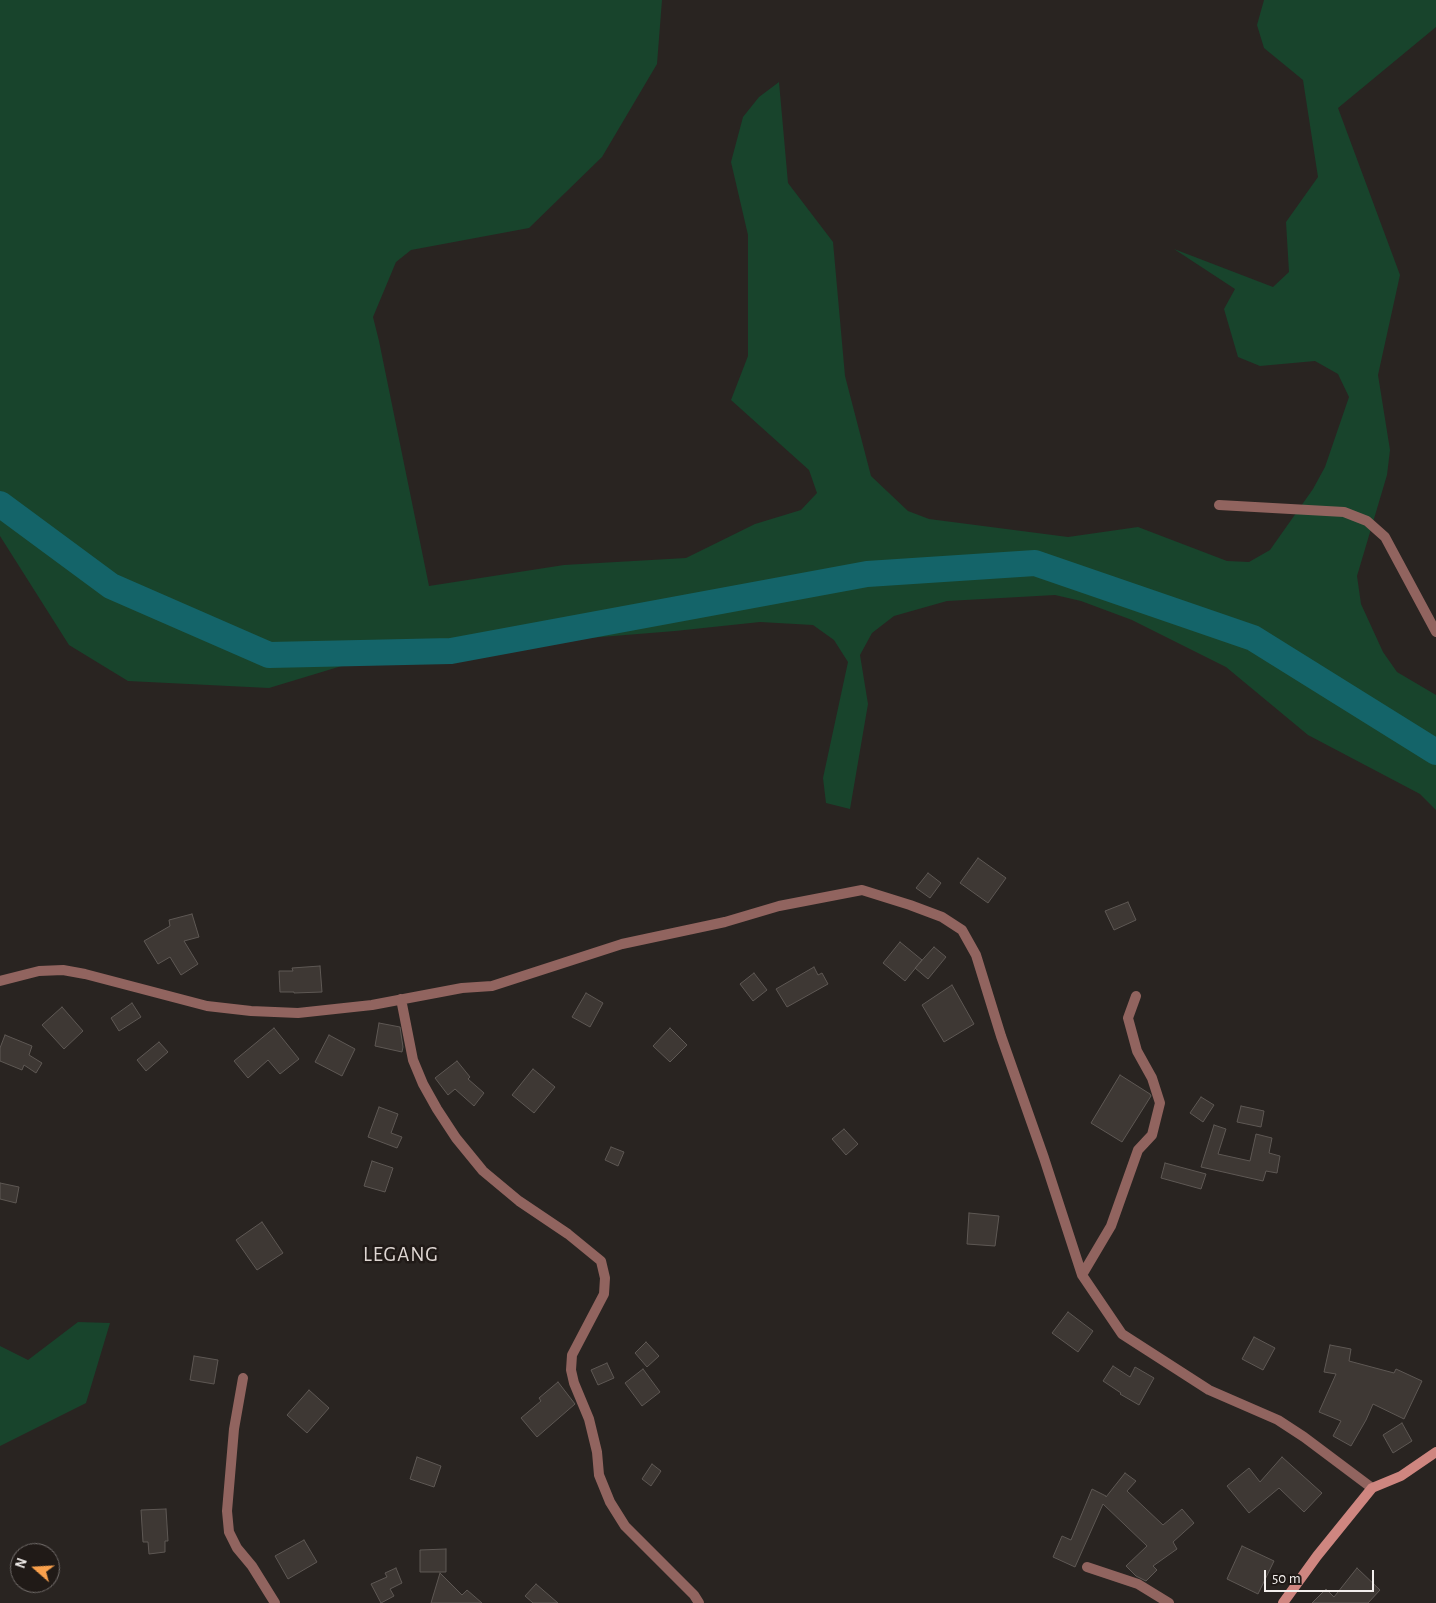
<!DOCTYPE html>
<style>
body{margin:0}
#map{position:relative;width:1436px;height:1603px;overflow:hidden;background:#292421;font-family:"Alegreya Sans",sans-serif}
canvas{display:block}
.north{position:absolute;left:10px;top:1543px;width:50px;height:50px;box-sizing:border-box;background:#201a17;border:1px solid #746f6d;border-radius:50%;rotate:289deg;font-size:14px;font-weight:700;line-height:20px;text-align:center;color:#f3efed}
.north::after{content:'';display:block;margin:auto;width:18px;height:22px;background:#f9a04c;clip-path:polygon(50% 0,100% 100%,50% 72%,0 100%)}
.scale{position:absolute;left:1264px;top:1570px;width:110px;height:22px;box-sizing:border-box;border:2px solid #f3efed;border-top:0;padding-left:6px;font-size:15px;line-height:18px;white-space:nowrap;color:#f3efed;-webkit-text-stroke:4px #201a17;paint-order:stroke}
</style>
<div id="map">
<canvas width="1436" height="1603"></canvas>
<div class="north">N</div>
<div class="scale">50 m</div>
</div>
<script>
const g = document.querySelector('canvas').getContext('2d');
g.lineJoin = 'round';
function paint(path, color) { g.fillStyle = color; g.fill(path, 'evenodd'); }
const poly = rows => new Path2D(rows.map(r => 'M' + r).join(''));
function stroke(path, color, width, dash) { g.strokeStyle = color; g.lineWidth = width; g.lineCap = dash ? 'butt' : 'round'; g.setLineDash(dash || []); g.stroke(path); }
function write(font, color, halo, rows, align = 'center') {
  g.font = font + ' "Alegreya Sans",sans-serif'; g.lineWidth = 5; g.setLineDash([]); g.textBaseline = 'middle'; g.strokeStyle = halo; g.fillStyle = color; for (const [text, x, y, turn = 0] of rows) {
    g.save(); g.translate(x, y); g.rotate((+turn || 0) * Math.PI / 180); g.textAlign = isNaN(turn) ? turn : align; if (halo) g.strokeText(text, 0, 0); g.fillText(text, 0, 0); g.restore();
  }
}
const green = poly([
 [0,0,662,0,657,64,602,157,529,228,411,250,396,262,373,317,379,341,429,586,564,565,686,558,755,524,801,510,817,493,809,470,731,400,748,356,748,235,731,162,743,117,759,97,779,82,788,183,833,242,845,376,871,476,908,511,929,519,1068,537,1138,527,1227,561,1249,562,1270,550,1313,489,1325,467,1349,397,1338,374,1315,361,1260,366,1238,357,1224,309,1235,289,1174,249,1273,287,1289,272,1286,222,1318,177,1303,80,1264,48,1257,25,1264,0,1436,0,1436,27,1338,108,1400,275,1378,375,1390,450,1387,475,1357,576,1361,604,1383,652,1397,672,1436,695,1436,810,1420,794,1308,735,1226,667,1132,620,1081,601,1055,595,947,601,894,616,872,633,860,655,868,704,850,809,826,803,823,778,848,662,834,640,813,625,760,622,675,631,378,655,269,688,128,681,69,645,0,536],
 [78,1322,110,1323,86,1403,0,1446,0,1346,28,1360]
]);
const river = poly([
 [0,504,111,586,269,655,451,651,867,574,1035,563,1253,638,1436,752]
]);
const building = poly([
 [978,858,1006,878,988,903,960,883,978,858],
 [928,873,941,883,930,898,916,888,928,873],
 [1128,902,1136,920,1114,930,1105,911,1128,902],
 [192,914,199,937,184,941,198,964,181,975,170,957,158,964,144,941,170,926,169,920,192,914],
 [900,942,922,960,905,981,883,963,900,942],
 [934,947,946,957,928,979,915,968,934,947],
 [320,966,322,992,294,993,294,992,280,992,279,971,293,971,292,968,320,966],
 [814,967,818,975,822,973,828,984,787,1007,776,989,814,967],
 [754,973,767,990,753,1001,740,984,754,973],
 [952,985,974,1024,944,1042,922,1005,952,985],
 [586,993,603,1003,590,1027,572,1017,586,993],
 [132,1003,141,1017,119,1031,111,1018,132,1003],
 [62,1007,83,1031,64,1049,42,1025,62,1007],
 [379,1023,400,1027,403,1047,402,1052,375,1046,379,1023],
 [274,1028,299,1059,280,1074,268,1060,248,1078,234,1061,274,1028],
 [670,1028,687,1045,670,1062,653,1046,670,1028],
 [5,1035,32,1046,29,1055,42,1063,36,1073,24,1065,22,1070,0,1061,0,1048,5,1035],
 [329,1035,355,1049,342,1076,315,1062,329,1035],
 [159,1042,168,1052,146,1071,137,1060,159,1042],
 [457,1061,470,1077,468,1079,484,1093,474,1106,455,1089,448,1095,435,1078,457,1061],
 [533,1069,555,1087,534,1113,512,1095,533,1069],
 [1120,1075,1150,1094,1151,1096,1122,1142,1091,1123,1120,1075],
 [1201,1097,1214,1105,1203,1122,1190,1113,1201,1097],
 [1241,1106,1264,1111,1261,1127,1237,1122,1241,1106],
 [379,1107,398,1114,391,1133,402,1137,397,1148,368,1137,379,1107],
 [1214,1125,1226,1129,1218,1154,1250,1161,1256,1134,1272,1138,1269,1153,1280,1156,1277,1173,1266,1171,1263,1181,1201,1167,1214,1125],
 [844,1129,858,1144,846,1155,832,1139,844,1129],
 [611,1147,624,1152,618,1166,605,1160,611,1147],
 [372,1161,393,1168,385,1192,364,1186,372,1161],
 [1165,1163,1206,1174,1201,1189,1161,1178,1165,1163],
 [0,1183,19,1187,16,1203,0,1199,0,1183],
 [969,1213,999,1216,995,1246,967,1244,969,1213],
 [262,1222,283,1253,257,1270,236,1240,262,1222],
 [1068,1312,1093,1331,1078,1352,1052,1333,1068,1312],
 [1254,1337,1275,1348,1263,1370,1242,1359,1254,1337],
 [646,1342,659,1356,647,1367,635,1353,646,1342],
 [1330,1345,1351,1349,1349,1361,1394,1373,1396,1369,1422,1381,1404,1419,1373,1404,1366,1420,1351,1446,1333,1436,1341,1421,1319,1412,1336,1374,1324,1372,1330,1345],
 [194,1356,218,1360,214,1384,190,1380,194,1356],
 [607,1363,614,1378,598,1385,591,1370,607,1363],
 [1113,1366,1130,1377,1135,1367,1154,1378,1139,1405,1120,1394,1121,1393,1103,1381,1113,1366],
 [643,1369,660,1392,642,1406,625,1383,643,1369],
 [558,1382,575,1404,537,1437,521,1418,541,1401,539,1398,558,1382],
 [309,1390,329,1408,307,1433,287,1415,309,1390],
 [1402,1423,1412,1441,1393,1453,1383,1435,1402,1423],
 [417,1457,441,1466,434,1487,410,1479,417,1457],
 [1282,1457,1322,1493,1304,1512,1279,1488,1249,1513,1227,1486,1249,1468,1260,1482,1282,1457],
 [652,1464,661,1471,651,1486,642,1479,652,1464],
 [1125,1473,1136,1481,1127,1491,1163,1525,1182,1509,1194,1523,1173,1542,1177,1549,1153,1566,1157,1570,1146,1581,1136,1576,1126,1566,1147,1546,1103,1504,1075,1567,1053,1557,1062,1536,1071,1540,1092,1489,1106,1496,1106,1497,1125,1473],
 [166,1509,168,1541,165,1541,165,1552,149,1554,148,1542,143,1542,141,1510,166,1509],
 [304,1540,317,1562,288,1579,275,1556,304,1540],
 [1242,1546,1274,1561,1258,1594,1227,1579,1242,1546],
 [446,1549,446,1572,420,1572,420,1550,446,1549],
 [396,1568,402,1583,390,1589,394,1596,381,1603,371,1584,387,1577,385,1573,396,1568],
 [1357,1568,1380,1590,1368,1603,1312,1603,1326,1589,1334,1597,1357,1568],
 [440,1573,462,1595,467,1590,482,1603,431,1603,440,1573],
 [536,1584,558,1603,533,1603,525,1596,536,1584]
]);
const street = poly([
 [1219,505,1344,512,1367,521,1385,537,1436,632],
 [0,981,39,971,63,970,85,974,207,1006,251,1011,298,1013,372,1005,462,988,492,986,622,944,725,922,779,906,862,890,910,905,942,917,962,930,976,955,1001,1036,1044,1158,1082,1275,1122,1334,1209,1390,1278,1420,1304,1437,1372,1488],
 [401,999,413,1060,423,1084,437,1109,456,1138,483,1171,519,1201,568,1234,601,1261,605,1278,604,1294,572,1355,571,1370,574,1383,589,1419,597,1452,599,1475,610,1502,625,1526,694,1595,699,1603],
 [1082,1275,1111,1226,1138,1150,1152,1135,1160,1103,1152,1078,1137,1051,1128,1018,1136,996],
 [243,1378,234,1429,227,1511,229,1532,237,1548,252,1566,275,1603],
 [1087,1567,1138,1584,1169,1603]
]);
const secondary = poly([
 [1283,1603,1317,1556,1372,1488,1401,1476,1436,1452]
]);
const quarterNames = [
 ["LEGANG",401,1255]
];
paint(green, '#18442c');
stroke(river, '#146469', 26);
paint(building, '#3e3834');
stroke(building, '#5e5854', 1);
stroke(street, '#91645f', 10);
stroke(secondary, '#cf8680', 10);
g.letterSpacing = '1px';
write('21px', '#dfd7d3', '#201a17', quarterNames);
g.letterSpacing = '0px';
</script>
